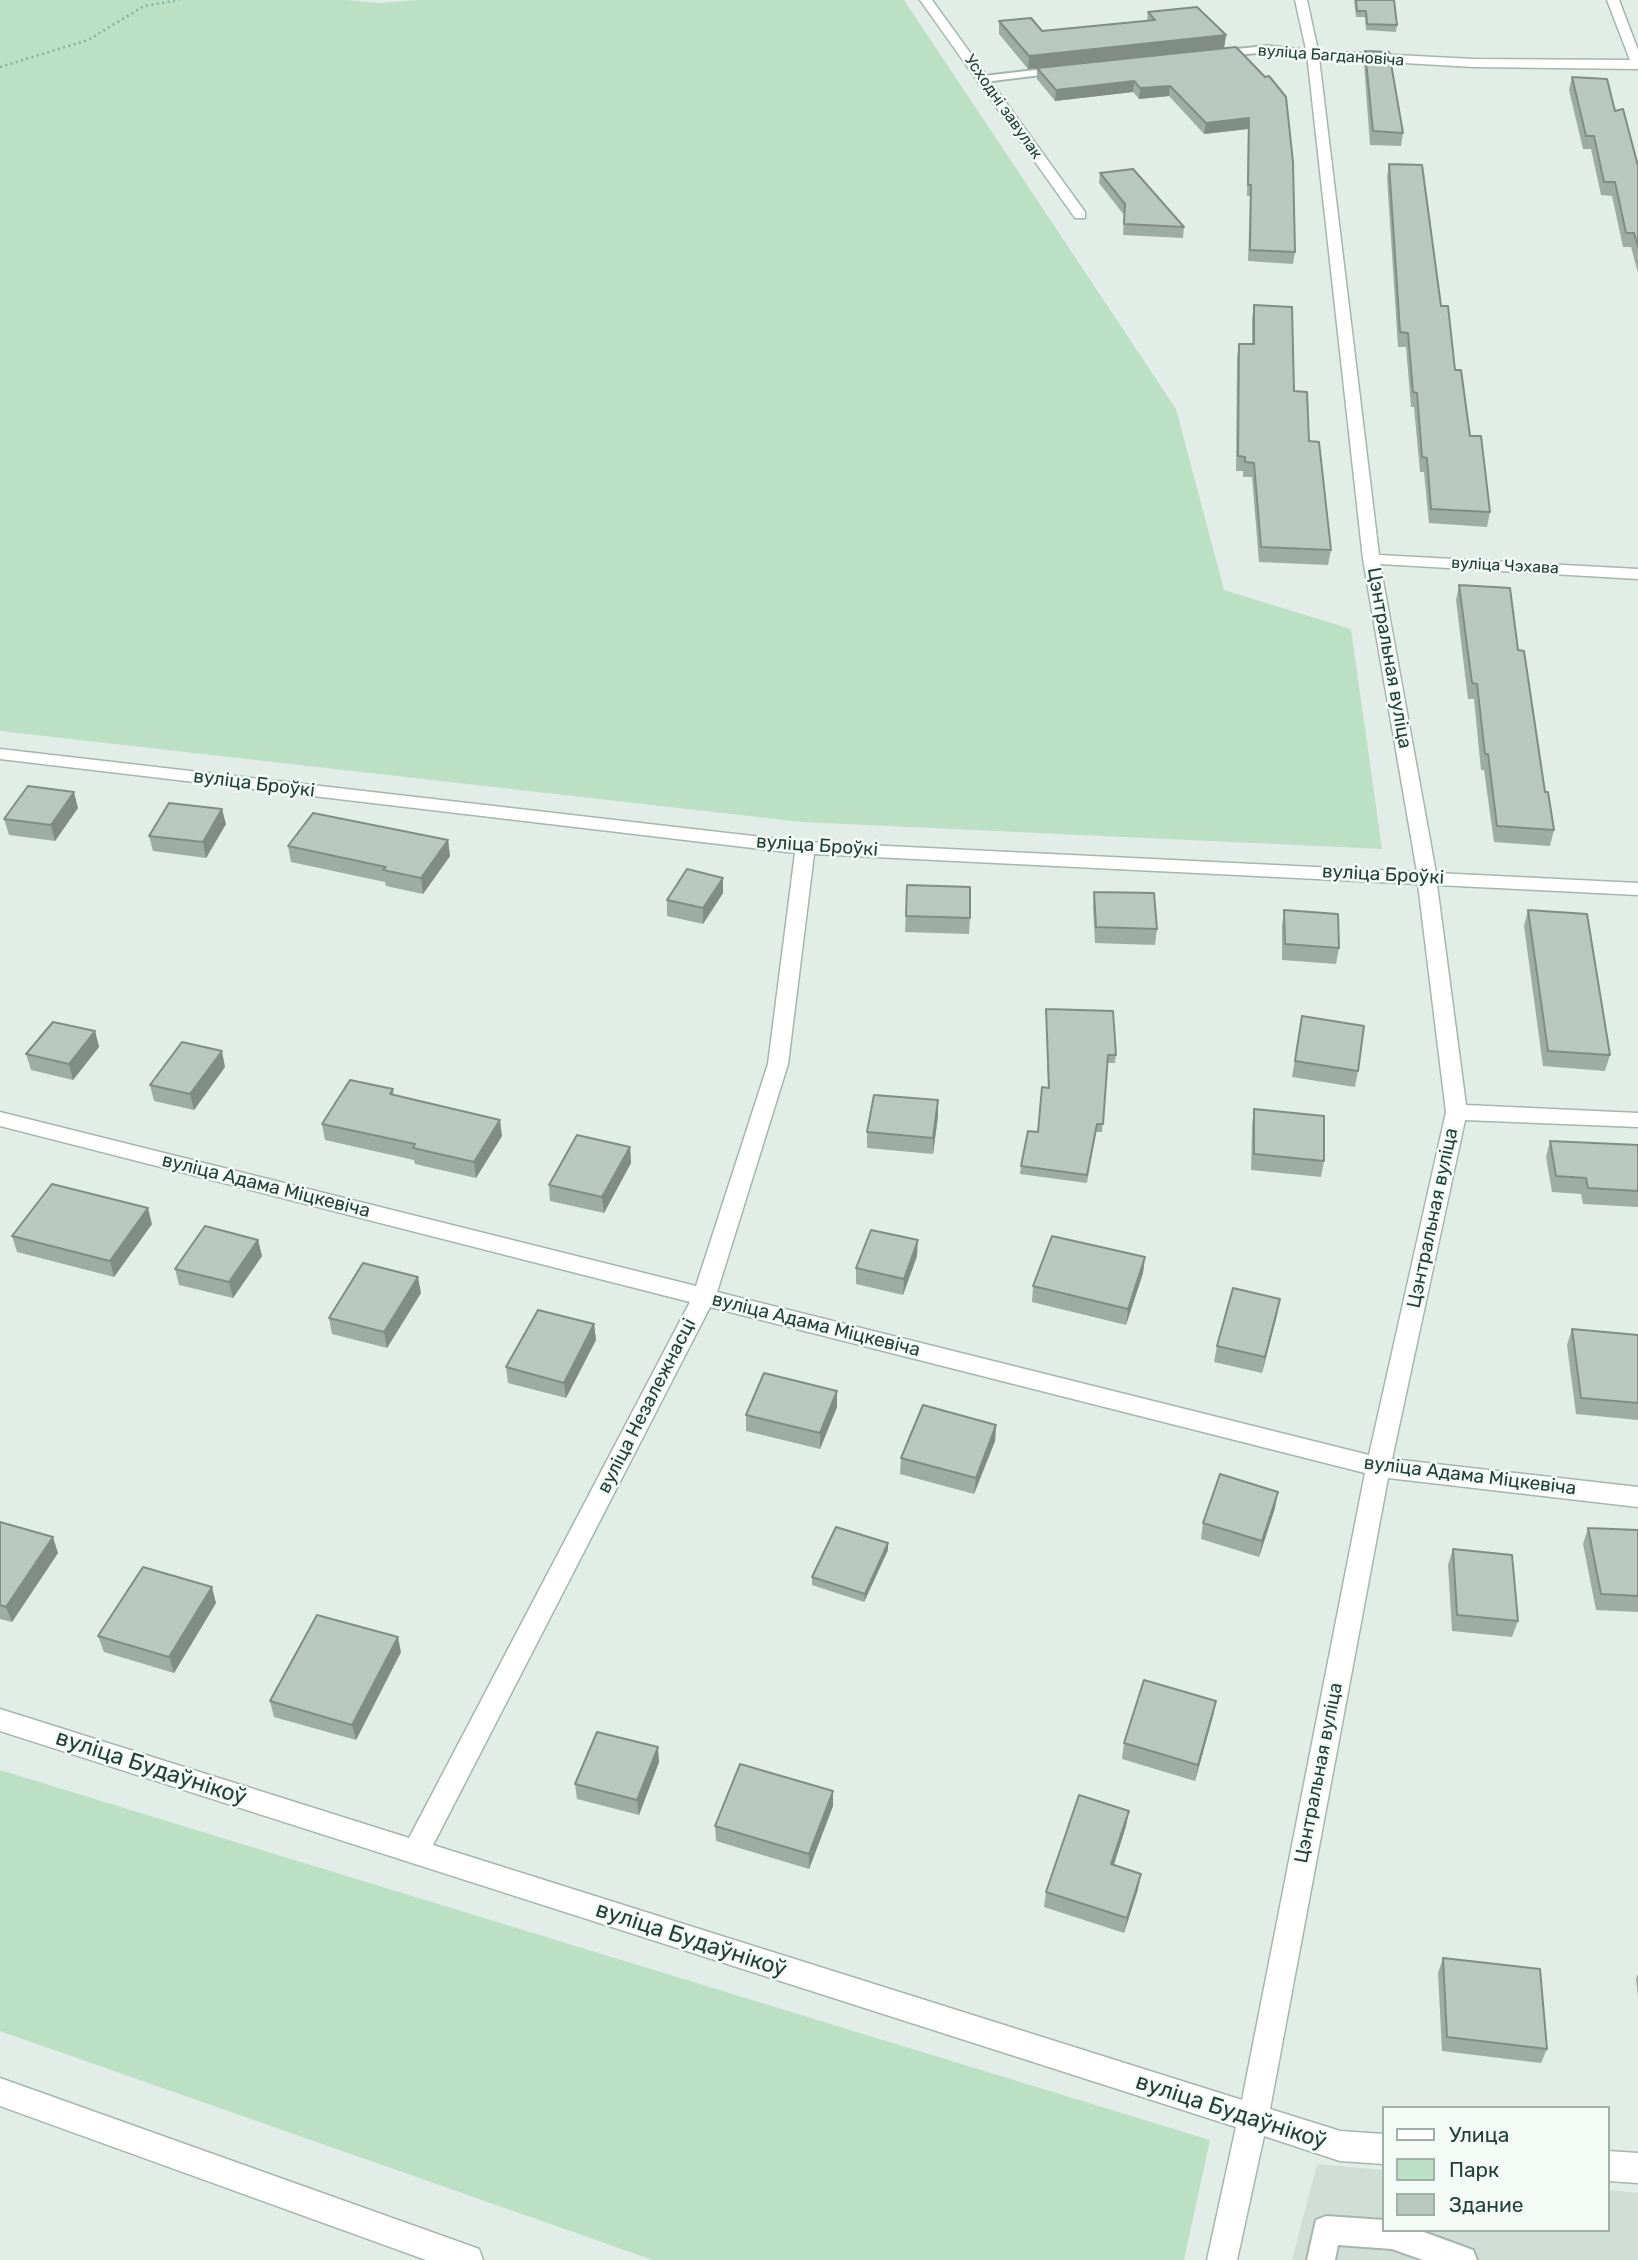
<!DOCTYPE html>
<meta charset="utf-8">
<style>
body{margin:0}
#map{position:relative;width:1638px;height:2260px;overflow:hidden;background:#e3ede8;font-family:Rubik,sans-serif}
canvas{display:block}
.legend{position:absolute;left:1382px;top:2106px;width:228px;height:126px;box-sizing:border-box;background:#f4faf6;border:2px solid #a0b0a9;margin:0;padding:9px 12px;list-style:none;font-size:21px;color:#214036}
.legend li{display:flex;align-items:center;gap:14px;height:35px}
.legend b{width:35px;border:2px solid #a0b0a9}
</style>
<div id="map">
<canvas width="1638" height="2260"></canvas>
<ul class="legend">
<li><b style="height:9px;background:#fff"></b>Улица</li>
<li><b style="height:19px;background:#bbe0c3"></b>Парк</li>
<li><b style="height:19px;background:#b8c8c1"></b>Здание</li>
</ul>
</div>
<script>
const g = document.querySelector('canvas').getContext('2d');
g.lineJoin = 'round';
function paint(path, color) { g.fillStyle = color; g.fill(path, 'evenodd'); }
const poly = rows => new Path2D(rows.map(r => 'M' + r).join(''));
function stroke(path, color, width, dash) { g.strokeStyle = color; g.lineWidth = width; g.lineCap = dash ? 'butt' : 'round'; g.setLineDash(dash || []); g.stroke(path); }
function write(font, color, halo, rows, align = 'center') {
  g.font = font + ' Rubik,sans-serif'; g.lineWidth = 5; g.setLineDash([]); g.textBaseline = 'middle'; g.strokeStyle = halo; g.fillStyle = color; for (const [text, x, y, turn = 0] of rows) {
    g.save(); g.translate(x, y); g.rotate((+turn || 0) * Math.PI / 180); g.textAlign = isNaN(turn) ? turn : align; if (halo) g.strokeText(text, 0, 0); g.fillText(text, 0, 0); g.restore();
  }
}
const built = poly([
 [1317,2164,1384,2170,1384,2230,1608,2230,1608,2190,1638,2193,1638,2260,1292,2260]
]);
const green = poly([
 [0,0,347,0,380,3,416,0,904,0,1176,409,1224,590,1351,629,1382,849,802,822,0,731],
 [0,1770,1210,2140,1184,2260,653,2260,0,2031]
]);
const path = poly([
 [0,67,88,40,144,6,179,0]
]);
const service = poly([
 [1267,46,1313,51,1318,54,1313,57,1267,52,1216,57,1211,54,1216,51,1267,46],
 [1061,67,1066,70,1065,72,984,82,979,79,984,76,1061,67],
 [1326,2216,1384,2220,1384,2230,1418,2230,1473,2250,1477,2260,1423,2260,1392,2249,1338,2245,1335,2260,1307,2260,1316,2220,1326,2216]
]);
const minor = poly([
 [920,0,932,0,1085,212,1085,218,1075,218,920,0],
 [1295,0,1307,0,1318,51,1473,59,1630,60,1607,0,1619,0,1638,50,1638,69,1473,67,1319,58,1379,555,1638,569,1638,579,1380,564,1436,873,1638,883,1638,895,1437,885,1466,1105,1638,1113,1638,1127,1465,1120,1392,1459,1638,1487,1638,1507,1388,1478,1270,2109,1340,2131,1384,2134,1384,2164,1340,2161,1264,2136,1237,2260,1207,2260,1236,2127,0,1731,0,1709,409,1838,690,1302,0,1126,0,1112,696,1286,768,1064,795,853,0,759,0,749,805,842,1417,872,1363,559,1307,54,1295,0],
 [814,854,1418,884,1446,1112,1369,1455,717,1292,788,1064,814,854],
 [710,1307,1365,1473,1242,2100,433,1845,710,1307],
 [1608,2151,1638,2153,1638,2183,1608,2181,1608,2151]
]);
const tertiary = poly([
 [0,2078,468,2245,479,2249,483,2260,426,2260,0,2106,0,2078]
]);
const wall = poly([
 [1354,0,1394,0,1397,25,1396,32,1366,30,1365,17,1356,17],
 [1148,12,1226,35,1224,48,1028,69,999,34,999,21,1042,31,1147,21],
 [1236,47,1295,252,1293,264,1248,261,1250,196,1247,196,1248,129,1204,134,1169,96,1139,99,1133,92,1055,101,1037,79,1037,68],
 [1365,51,1403,133,1401,146,1370,145,1364,63],
 [1572,77,1615,111,1638,166,1638,273,1631,247,1623,247,1612,196,1601,195,1591,149,1583,149,1569,90],
 [1389,164,1441,306,1470,436,1490,512,1487,527,1429,523,1424,472,1420,472,1414,407,1411,407,1406,347,1398,347,1387,177],
 [1100,173,1184,227,1183,238,1123,235,1124,215,1099,183],
 [1254,305,1294,391,1309,441,1331,550,1328,565,1259,562,1252,477,1243,477,1243,471,1236,471,1237,358,1239,344,1252,344,1252,319],
 [1459,585,1518,650,1545,792,1554,830,1550,846,1494,842,1484,770,1481,770,1474,699,1468,699,1456,600],
 [78,808,55,841,9,835,4,819],
 [226,824,206,858,153,851,149,836],
 [448,840,450,856,423,894,386,886,385,882,291,862,288,846],
 [723,878,723,893,703,924,667,916,667,900],
 [907,885,970,918,969,934,905,932],
 [1094,892,1157,929,1155,945,1095,943,1093,907],
 [1284,910,1339,948,1336,964,1282,960,1282,926],
 [1528,910,1610,1055,1605,1071,1543,1066,1524,926],
 [1046,1009,1116,1055,1115,1063,1107,1063,1102,1132,1096,1132,1087,1183,1020,1174,1021,1166,1038,1132,1048,1088],
 [1302,1016,1358,1071,1355,1087,1292,1077],
 [95,1031,99,1047,73,1080,31,1070,26,1054],
 [225,1067,194,1110,154,1101,150,1085],
 [393,1089,394,1095,502,1136,476,1178,415,1164,414,1160,325,1140,322,1124],
 [938,1100,938,1116,933,1154,867,1148,867,1132],
 [1254,1109,1324,1161,1321,1177,1251,1170,1252,1125],
 [1550,1141,1638,1145,1638,1207,1583,1204,1581,1194,1552,1192,1546,1157],
 [630,1147,631,1163,604,1213,550,1201,549,1185],
 [152,1224,114,1277,17,1252,12,1236],
 [258,1240,262,1256,233,1298,179,1285,175,1269],
 [917,1256,903,1295,856,1284,856,1268],
 [1145,1257,1143,1273,1126,1325,1032,1302,1033,1286],
 [421,1293,387,1348,332,1334,329,1318],
 [1277,1315,1262,1373,1214,1362,1217,1346],
 [594,1324,596,1340,566,1398,508,1383,506,1367],
 [1572,1329,1638,1335,1638,1420,1576,1414,1567,1345],
 [837,1391,837,1407,820,1449,746,1431,746,1415],
 [996,1425,995,1441,974,1494,900,1474,901,1458],
 [1275,1508,1259,1557,1201,1539,1203,1523],
 [0,1522,58,1553,12,1622,0,1619],
 [1588,1528,1638,1530,1638,1612,1596,1610,1583,1544],
 [1453,1549,1518,1621,1512,1637,1452,1631,1448,1565],
 [888,1550,864,1602,812,1585,812,1577],
 [216,1603,174,1673,104,1652,98,1636],
 [401,1652,356,1740,274,1717,270,1701],
 [1216,1701,1213,1716,1195,1781,1122,1759,1124,1743],
 [659,1762,639,1815,577,1799,575,1784],
 [833,1791,833,1806,809,1869,716,1841,715,1826],
 [1126,1826,1114,1865,1138,1889,1124,1933,1044,1907,1046,1892],
 [1443,1958,1547,2049,1541,2063,1442,2051,1438,1973],
 [1638,1974,1638,1997,1636,1979]
]);
const shadedWall = poly([
 [1226,35,1224,48,1028,69,1029,56],
 [1134,81,1133,92,1055,101,1056,90],
 [1170,86,1169,96,1139,99,1140,88],
 [1249,118,1248,129,1204,134,1206,123],
 [74,792,78,808,55,841,51,825],
 [222,809,226,824,206,858,203,842],
 [448,840,450,856,423,894,421,878],
 [723,878,723,893,703,924,703,908],
 [95,1031,99,1047,73,1080,69,1064],
 [222,1051,225,1067,194,1110,190,1094],
 [938,1100,938,1116,933,1154,933,1138],
 [500,1120,502,1136,476,1178,474,1162],
 [630,1147,631,1163,604,1213,602,1197],
 [148,1208,152,1224,114,1277,110,1261],
 [258,1240,262,1256,233,1298,229,1282],
 [918,1240,917,1256,903,1295,904,1279],
 [1145,1257,1143,1273,1126,1325,1128,1309],
 [418,1277,421,1293,387,1348,384,1332],
 [1280,1299,1277,1315,1262,1373,1265,1357],
 [594,1324,596,1340,566,1398,564,1383],
 [837,1391,837,1407,820,1449,820,1433],
 [996,1425,995,1441,974,1494,976,1478],
 [1278,1492,1275,1508,1259,1557,1262,1541],
 [53,1537,58,1553,12,1622,6,1607],
 [888,1543,888,1550,864,1602,865,1594],
 [212,1587,216,1603,174,1673,169,1657],
 [398,1637,401,1652,356,1740,352,1725],
 [1216,1701,1213,1716,1195,1781,1198,1765],
 [658,1747,659,1762,639,1815,637,1800],
 [833,1791,833,1806,809,1869,809,1854],
 [1129,1811,1126,1826,1109,1879,1111,1864],
 [1141,1874,1138,1889,1124,1933,1127,1918]
]);
const building = poly([
 [1356,0,1394,0,1397,25,1367,24,1366,11,1357,11,1356,0],
 [1197,7,1226,35,1029,56,999,21,1031,18,1042,31,1155,20,1148,12,1197,7],
 [1236,47,1265,77,1269,76,1286,97,1293,162,1295,252,1250,250,1251,185,1248,185,1249,118,1206,123,1170,86,1140,88,1134,81,1056,90,1037,68,1236,47],
 [1365,51,1389,52,1403,133,1373,131,1365,51],
 [1572,77,1607,79,1615,111,1623,109,1638,166,1638,247,1634,233,1626,233,1615,182,1604,182,1594,136,1586,136,1572,77],
 [1389,164,1422,165,1441,306,1448,306,1455,370,1461,370,1470,436,1481,436,1490,512,1431,509,1427,458,1422,457,1417,393,1413,392,1408,333,1400,332,1389,164],
 [1133,169,1184,227,1124,224,1125,204,1100,173,1133,169],
 [1254,305,1292,307,1294,391,1307,392,1309,441,1319,442,1331,550,1261,547,1254,463,1245,462,1245,457,1238,456,1239,344,1254,344,1254,305],
 [1459,585,1510,588,1518,650,1524,651,1545,792,1548,792,1554,830,1497,826,1488,754,1485,754,1477,684,1472,683,1459,585],
 [28,786,74,792,51,825,4,819,28,786],
 [169,803,222,809,203,842,149,836,169,803],
 [313,813,448,840,421,878,383,870,386,867,288,846,313,813],
 [687,869,723,878,703,908,667,900,687,869],
 [907,885,970,887,970,918,906,916,907,885],
 [1094,892,1154,893,1157,929,1096,927,1094,892],
 [1284,910,1338,914,1339,948,1285,944,1284,910],
 [1528,910,1587,914,1610,1055,1548,1051,1528,910],
 [1046,1009,1113,1011,1116,1055,1108,1055,1103,1124,1097,1124,1087,1175,1021,1166,1028,1131,1038,1132,1042,1087,1049,1088,1046,1009],
 [1302,1016,1364,1026,1358,1071,1295,1061,1302,1016],
 [53,1022,95,1031,69,1064,26,1054,53,1022],
 [182,1042,222,1051,190,1094,150,1085,182,1042],
 [350,1080,393,1089,390,1094,500,1120,474,1162,413,1148,415,1144,322,1124,350,1080],
 [874,1095,938,1100,933,1138,867,1132,874,1095],
 [1254,1109,1324,1116,1324,1161,1254,1154,1254,1109],
 [577,1135,630,1147,602,1197,549,1185,577,1135],
 [1550,1141,1638,1145,1638,1191,1588,1188,1586,1178,1556,1176,1550,1141],
 [52,1184,148,1208,110,1261,12,1236,52,1184],
 [205,1226,258,1240,229,1282,175,1269,205,1226],
 [871,1230,918,1240,904,1279,856,1268,871,1230],
 [1052,1236,1145,1257,1128,1309,1033,1286,1052,1236],
 [363,1263,418,1277,384,1332,329,1318,363,1263],
 [1233,1288,1280,1299,1265,1357,1217,1346,1233,1288],
 [538,1310,594,1324,564,1383,506,1367,538,1310],
 [1572,1329,1638,1335,1638,1403,1581,1398,1572,1329],
 [764,1373,837,1391,820,1433,746,1415,764,1373],
 [923,1405,996,1425,976,1478,901,1458,923,1405],
 [1220,1474,1278,1492,1262,1541,1203,1523,1220,1474],
 [0,1522,53,1537,6,1607,0,1605,0,1522],
 [836,1527,888,1543,865,1594,812,1577,836,1527],
 [1588,1528,1638,1530,1638,1596,1601,1594,1588,1528],
 [1453,1549,1512,1555,1518,1621,1457,1615,1453,1549],
 [143,1567,212,1587,169,1657,98,1636,143,1567],
 [317,1615,398,1637,352,1725,270,1701,317,1615],
 [1144,1680,1216,1701,1198,1765,1124,1743,1144,1680],
 [597,1732,658,1747,637,1800,575,1784,597,1732],
 [740,1764,833,1791,809,1854,715,1826,740,1764],
 [1079,1795,1129,1811,1111,1864,1141,1874,1127,1918,1046,1892,1079,1795],
 [1443,1958,1540,1969,1547,2049,1447,2037,1443,1958]
]);
const farStreetnames = [
 ["вуліца Багдановіча",1331,56,4],
 ["Усходні завулак",1003,107,55],
 ["вуліца Чэхава",1505,566,3]
];
const streetNames = [
 ["Цэнтральная вуліца",1389,658,80],
 ["вуліца Броўкі",254,784,7],
 ["вуліца Броўкі",817,846,4],
 ["вуліца Броўкі",1383,875,3],
 ["вуліца Адама Міцкевіча",266,1186,14],
 ["Цэнтральная вуліца",1433,1218,-78],
 ["вуліца Адама Міцкевіча",816,1325,14],
 ["вуліца Незалежнасці",647,1406,-63],
 ["вуліца Адама Міцкевіча",1470,1476,7],
 ["Цэнтральная вуліца",1319,1773,-79]
];
const nearStreetnames = [
 ["вуліца Будаўнікоў",151,1768,18],
 ["вуліца Будаўнікоў",691,1940,18],
 ["вуліца Будаўнікоў",1231,2112,18]
];
paint(built, '#d1ddd7');
paint(green, '#bbe0c3');
stroke(service, '#a5b6af', 4);
stroke(minor, '#a5b6af', 3);
stroke(tertiary, '#a5b6af', 3);
stroke(path, '#81b3a1', 2.5, [2, 3.5]);
paint(service, '#fff');
paint(minor, '#fff');
paint(tertiary, '#fff');
paint(wall, '#9eaca6');
paint(shadedWall, '#818c87');
paint(building, '#b8c8c1');
stroke(building, '#818c87', 2);
write('16px', '#214036', '#f4faf6', farStreetnames);
write('19px', '#214036', '#f4faf6', streetNames);
write('23px', '#214036', '#f4faf6', nearStreetnames);
</script>
